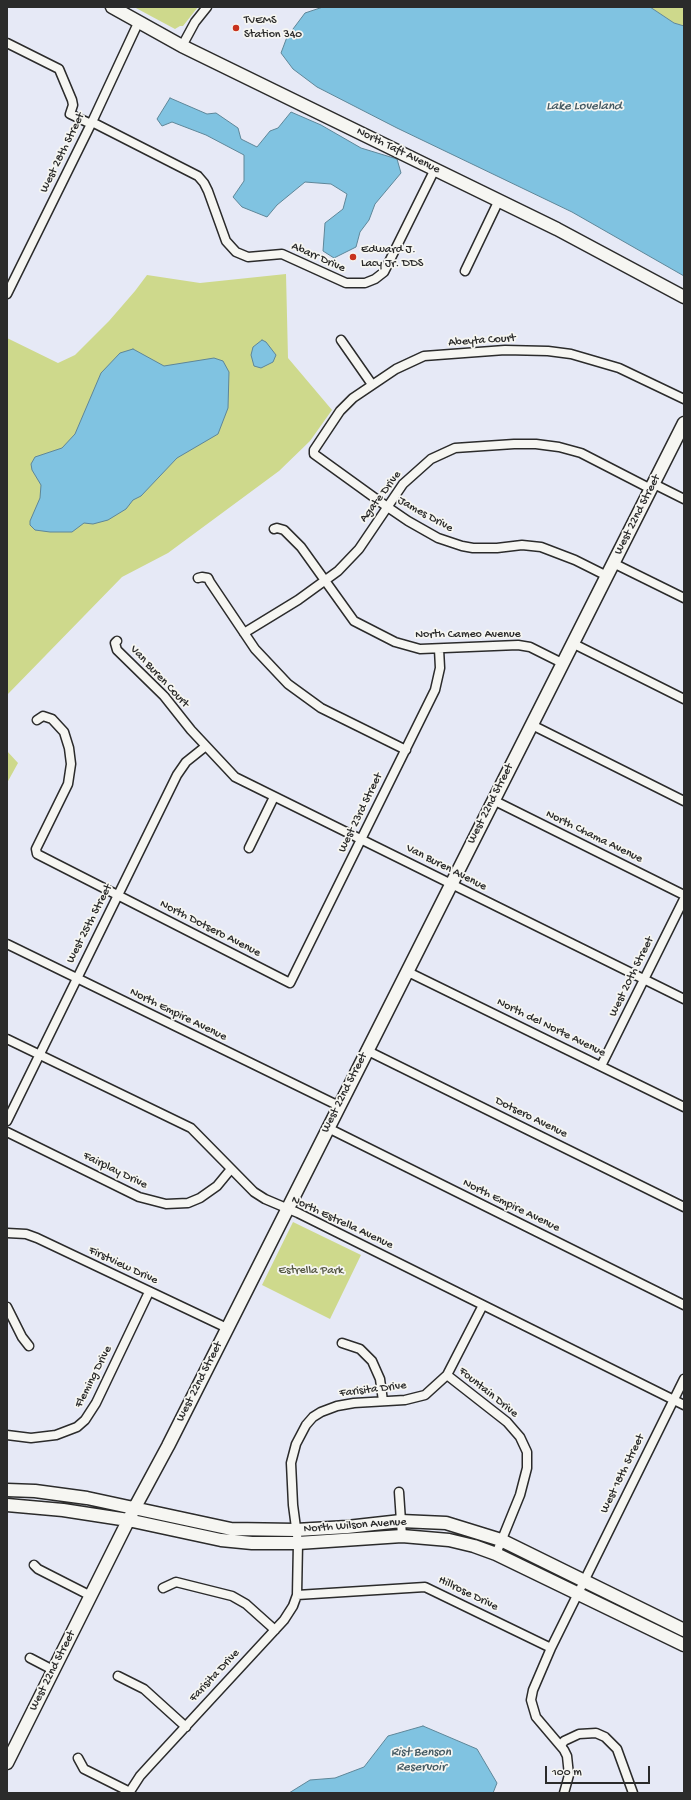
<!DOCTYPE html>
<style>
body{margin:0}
#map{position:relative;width:691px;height:1800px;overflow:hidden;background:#e6e9f6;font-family:"Gochi Hand",sans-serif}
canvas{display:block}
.frame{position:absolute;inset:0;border:8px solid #2b2b2b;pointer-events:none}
.scale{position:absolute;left:545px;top:1766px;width:105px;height:18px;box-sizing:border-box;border:2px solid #2b2b2b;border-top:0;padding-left:5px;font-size:12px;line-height:14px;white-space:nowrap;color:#2b2b2b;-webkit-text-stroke:3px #f6f6f2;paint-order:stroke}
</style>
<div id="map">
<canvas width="691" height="1800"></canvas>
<div class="frame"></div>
<div class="scale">100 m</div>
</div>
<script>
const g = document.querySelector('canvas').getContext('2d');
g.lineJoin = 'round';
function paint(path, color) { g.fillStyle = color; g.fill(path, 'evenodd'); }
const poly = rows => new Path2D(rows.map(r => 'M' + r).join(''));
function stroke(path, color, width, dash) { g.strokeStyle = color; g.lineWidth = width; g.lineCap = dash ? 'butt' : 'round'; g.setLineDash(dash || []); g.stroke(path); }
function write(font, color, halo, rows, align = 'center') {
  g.font = font + ' "Gochi Hand",sans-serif'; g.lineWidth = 3.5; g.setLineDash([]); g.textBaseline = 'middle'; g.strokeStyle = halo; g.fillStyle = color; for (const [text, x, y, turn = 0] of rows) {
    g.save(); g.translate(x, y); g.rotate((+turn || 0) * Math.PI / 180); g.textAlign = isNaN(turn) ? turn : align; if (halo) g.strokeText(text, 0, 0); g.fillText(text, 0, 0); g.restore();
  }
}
const green = poly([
 [134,7,198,7,183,26,180,26,175,29],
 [650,7,684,7,684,26,674,23],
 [286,274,288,358,332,410,310,441,279,471,168,553,122,577,7,695,7,338,58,363,75,355,109,321,135,291,147,275,200,283],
 [7,751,18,763,7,783],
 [293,1222,361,1255,330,1319,262,1285]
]);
const water = poly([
 [323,7,650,7,674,23,684,26,684,276,572,212,397,128,317,87,293,69,281,53,287,37,305,13,323,7],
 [170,98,207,114,216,113,238,128,241,139,257,147,270,131,278,128,291,112,321,125,361,148,397,159,401,173,375,204,369,220,360,232,356,247,334,258,323,251,325,223,343,209,347,194,331,184,305,182,277,205,267,217,242,207,233,197,244,181,244,155,206,135,172,122,162,126,157,119,170,98],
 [262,340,266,342,276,355,273,362,261,368,254,366,251,355,253,347,262,340],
 [133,349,164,366,214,358,223,361,229,372,228,408,218,434,177,458,141,496,133,500,126,509,108,520,93,524,84,523,72,532,50,532,35,530,30,525,30,521,40,498,41,485,32,470,31,464,35,457,62,448,75,434,101,373,120,353,133,349],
 [423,1726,477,1749,497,1783,493,1793,289,1793,310,1780,335,1778,364,1767,388,1736,423,1726]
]);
const street = poly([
 [7,43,59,69,72,100,73,105,70,114,91,124],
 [182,46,195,22,207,7],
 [92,122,198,176,204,183,208,191,226,241,236,252,248,257,282,254,346,283,365,283,375,279,384,272,435,169],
 [465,271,499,200],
 [7,294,92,122,139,21],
 [341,340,371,383],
 [654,484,684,499],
 [274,529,277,528,284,530,301,547,354,621,395,642,420,649,518,645,530,647,562,663],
 [613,563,684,598],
 [607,576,575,560,541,547,522,545,497,548,473,548,462,546,438,538,408,521,386,506,314,454,314,450,340,411,353,398,396,369,424,356,505,350,548,351,571,354,619,368,684,399],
 [198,578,202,577,208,578,210,582,255,649,288,684,321,708,406,750],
 [244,633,298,600,338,571,359,549,403,484,431,459,455,448,514,444,536,444,559,447,581,453,651,489],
 [117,641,115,643,117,650,164,696,191,730,235,777,684,999],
 [572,643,684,699],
 [37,720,43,716,52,719,64,732,69,748,71,764,68,784,36,849,37,854,290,983,435,690,440,668,439,649],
 [532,725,684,801],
 [493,800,684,895],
 [249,848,274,797],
 [7,944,339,1106],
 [406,971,684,1107],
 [7,1039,191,1128,254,1192,265,1199,298,1213,684,1405],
 [366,1050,684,1207],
 [601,1066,684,899],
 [7,1121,177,775,186,762,206,746],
 [328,1128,684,1305],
 [7,1132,139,1197,166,1204,188,1203,200,1198,217,1186,231,1169],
 [7,1233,26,1234,37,1238,227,1328],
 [7,1307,22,1337,29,1346],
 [342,1343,360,1349,372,1361,380,1379,383,1401],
 [447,1375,507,1422,520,1437,527,1452,527,1468,520,1495,496,1554],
 [7,1435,31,1438,56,1435,77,1427,85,1420,96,1403,149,1292],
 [399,1492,402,1536],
 [34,1565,38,1569,91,1596],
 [163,1588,176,1582,232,1596,246,1604,275,1630],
 [297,1595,425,1587,551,1648],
 [30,1658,53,1670],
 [118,1676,144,1689,186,1727],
 [561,1746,564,1741,579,1734,596,1733,605,1737,617,1749,633,1793],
 [78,1758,84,1769,130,1792],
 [129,1793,140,1776,150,1765,284,1620,293,1606,297,1595,298,1543,293,1505,291,1463,296,1444,306,1425,313,1417,321,1412,337,1406,354,1403,405,1400,425,1395,447,1375,483,1305],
 [564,1793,569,1775,567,1756,564,1750,536,1717,531,1700,533,1690,551,1648,684,1379]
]);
const secondary = poly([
 [112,7,182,46,557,229,684,297],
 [7,1490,35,1491,87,1498,231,1529,296,1530,347,1527,401,1521,446,1523,501,1540,684,1630],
 [7,1505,63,1510,128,1520,221,1540,252,1543,298,1543,402,1536,449,1540,474,1546,496,1554,684,1645],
 [7,1763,134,1509,168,1446,684,423]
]);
const markers = [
 [236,28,4,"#c8321e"],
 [353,257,4,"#c8321e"]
];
const poiNames = [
 ["TVEMS",244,21],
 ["Station 340",244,35],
 ["Edward J.",361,250],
 ["Lacy Jr. DDS",361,264]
];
const streetNames = [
 ["North Taft Avenue",398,151,26],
 ["West 28th Street",63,153,-64],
 ["Abarr Drive",318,258,24],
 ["Abeyta Court",482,341,-4],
 ["Agate Drive",381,497,-53],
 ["James Drive",425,515,29],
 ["West 22nd Street",638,515,-63],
 ["North Cameo Avenue",468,635],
 ["Van Buren Court",159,677,47],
 ["West 22nd Street",491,804,-63],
 ["West 23rd Street",361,813,-64],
 ["North Chama Avenue",594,837,26],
 ["Van Buren Avenue",446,868,27],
 ["West 25th Street",90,924,-63],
 ["North Dotsero Avenue",210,929,27],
 ["West 20th Street",632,977,-64],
 ["North Empire Avenue",178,1015,26],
 ["North del Norte Avenue",551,1028,26],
 ["West 22nd Street",345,1093,-63],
 ["Dotsero Avenue",531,1118,26],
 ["Fairplay Drive",115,1171,26],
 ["North Empire Avenue",511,1206,26],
 ["North Estrella Avenue",342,1223,25],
 ["Firstview Drive",123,1266,25],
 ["Fleming Drive",94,1377,-63],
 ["West 22nd Street",200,1382,-63],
 ["Farisita Drive",373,1390,-7],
 ["Fountain Drive",488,1393,39],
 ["West 18th Street",623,1474,-64],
 ["North Wilson Avenue",355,1526,-4],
 ["Hillrose Drive",468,1594,26],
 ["West 22nd Street",53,1671,-63],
 ["Farisita Drive",215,1676,-47]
];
const parkNames = [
 ["Estrella Park",311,1271]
];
const waterNames = [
 ["Lake Loveland",584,107],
 ["Rist Benson",421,1753],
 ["Reservoir",421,1768]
];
paint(green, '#ced98c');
paint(water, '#80c3e1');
stroke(water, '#5e8698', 1);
stroke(street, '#2b2b2b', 11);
stroke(secondary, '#2b2b2b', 15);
stroke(street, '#f6f6f2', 8);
stroke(secondary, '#f6f6f2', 12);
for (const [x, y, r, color] of markers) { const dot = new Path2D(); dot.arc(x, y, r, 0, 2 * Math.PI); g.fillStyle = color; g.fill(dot); stroke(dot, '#f6f6f2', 1.5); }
write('12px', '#2b2b2b', '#f6f6f2', poiNames, 'left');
write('12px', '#2b2b2b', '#f6f6f2', streetNames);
write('12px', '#545643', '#f6f6f2', parkNames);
write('italic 13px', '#445962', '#f6f6f2', waterNames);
</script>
